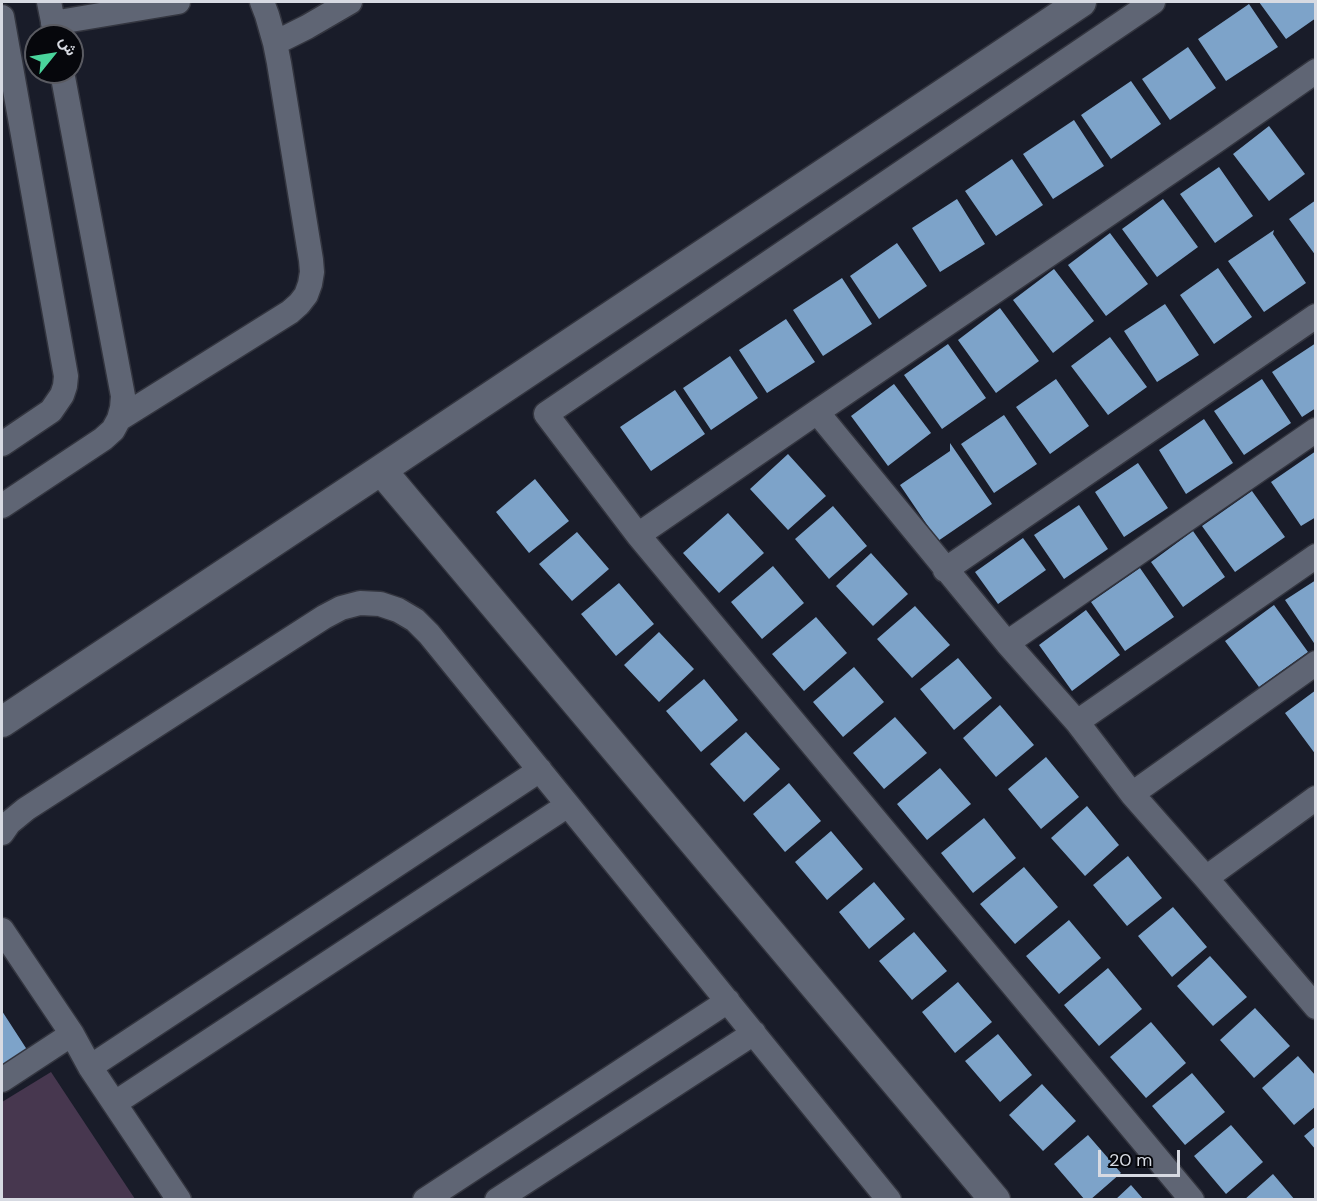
<!DOCTYPE html>
<meta charset="utf-8">
<style>
body{margin:0}
#map{position:relative;width:1317px;height:1201px;overflow:hidden;background:#191c29;font-family:"DM Sans",Vazirmatn,sans-serif}
canvas{display:block}
.frame{position:absolute;inset:0;border:3px solid #d7dae2;pointer-events:none}
.north{position:absolute;left:24px;top:24px;width:60px;height:60px;box-sizing:border-box;background:#06070c;border:2px solid #5a5b62;border-radius:50%;rotate:60deg;font-size:16px;font-weight:700;line-height:24px;text-align:center;color:#d7dae2}
.north::after{content:'';display:block;margin:auto;width:21px;height:27px;background:#4ad49c;clip-path:polygon(50% 0,100% 100%,50% 72%,0 100%)}
.scale{position:absolute;left:1098px;top:1150px;width:82px;height:27px;box-sizing:border-box;border:3px solid #d7dae2;border-top:0;padding-left:8px;font-size:18px;line-height:21px;white-space:nowrap;color:#d7dae2;-webkit-text-stroke:4px #06070c;paint-order:stroke}
</style>
<div id="map">
<canvas width="1317" height="1201"></canvas>
<div class="frame"></div>
<div class="north">ش</div>
<div class="scale">20 m</div>
</div>
<script>
const g = document.querySelector('canvas').getContext('2d');
g.lineJoin = 'round';
function paint(path, color) { g.fillStyle = color; g.fill(path, 'evenodd'); }
const poly = rows => new Path2D(rows.map(r => 'M' + r).join(''));
function stroke(path, color, width, dash) { g.strokeStyle = color; g.lineWidth = width; g.lineCap = dash ? 'butt' : 'round'; g.setLineDash(dash || []); g.stroke(path); }
const green = poly([
 [51,1072,135,1199,2,1199,2,1102]
]);
const building = poly([
 [1259,2,1316,2,1316,18,1286,39],
 [1249,4,1278,47,1226,81,1198,39],
 [1188,47,1216,88,1170,120,1142,79],
 [1131,81,1161,124,1111,159,1081,115],
 [1074,120,1104,166,1053,199,1023,154],
 [1269,126,1305,174,1269,201,1233,154],
 [1012,159,1043,205,996,236,965,191],
 [1219,167,1253,216,1215,243,1180,194],
 [957,199,985,244,940,272,912,228],
 [1163,199,1198,247,1157,277,1122,229],
 [1316,200,1316,256,1289,219],
 [1274,230,1273,234,1306,283,1264,312,1228,261],
 [1110,233,1148,284,1106,316,1068,265],
 [897,243,927,286,879,319,850,276],
 [1218,268,1252,317,1214,344,1180,295],
 [1054,269,1094,321,1053,353,1013,300],
 [842,278,872,324,823,356,793,310],
 [1165,304,1199,355,1157,382,1124,331],
 [1000,308,1039,361,996,393,958,340],
 [786,319,815,362,767,393,739,350],
 [1110,337,1147,387,1108,415,1071,366],
 [1316,343,1316,408,1302,417,1272,372],
 [948,344,986,398,942,429,904,375],
 [730,356,758,398,711,430,683,388],
 [1056,379,1089,426,1050,454,1016,407],
 [1262,379,1291,423,1244,455,1214,411],
 [894,384,931,433,888,466,851,416],
 [675,390,705,434,651,471,620,427],
 [1004,415,1037,464,994,493,961,444],
 [1204,419,1233,463,1186,494,1159,450],
 [950,443,992,504,938,541,900,485,950,451],
 [1316,451,1316,517,1301,526,1271,482],
 [788,454,826,496,788,530,750,489],
 [1138,463,1168,508,1124,537,1095,492],
 [535,479,569,521,529,553,496,512],
 [1252,491,1285,537,1235,572,1202,526],
 [1079,505,1108,549,1064,579,1034,535],
 [833,506,867,546,829,579,795,539],
 [728,513,764,553,719,593,683,553],
 [1193,531,1225,577,1183,607,1151,562],
 [577,532,609,569,572,601,539,564],
 [1023,538,1046,570,998,604,975,572],
 [871,553,908,594,873,626,836,586],
 [773,566,804,603,762,639,731,602],
 [1140,568,1174,617,1125,651,1091,602],
 [1316,580,1316,646,1285,600],
 [619,583,654,624,616,656,581,614],
 [1274,605,1308,652,1259,687,1225,641],
 [915,606,950,645,912,678,877,639],
 [1086,610,1120,655,1072,691,1039,645],
 [816,617,847,653,804,691,772,654],
 [659,632,694,669,659,702,624,665],
 [958,658,992,698,954,730,920,689],
 [854,667,884,702,843,737,813,702],
 [704,679,738,720,701,752,666,711],
 [1316,690,1316,755,1285,713],
 [1000,705,1034,745,996,777,963,738],
 [895,717,927,753,884,789,853,753],
 [746,732,780,769,744,802,710,764],
 [1046,757,1079,797,1041,829,1008,789],
 [940,768,971,804,927,840,897,804],
 [789,783,821,821,785,852,753,814],
 [1087,806,1119,845,1085,876,1051,838],
 [984,818,1016,858,973,893,941,853],
 [831,831,863,869,827,900,795,862],
 [1128,856,1162,898,1127,926,1093,885],
 [1024,867,1058,907,1015,944,980,904],
 [874,882,905,919,869,949,839,912],
 [1173,907,1207,947,1172,977,1138,936],
 [1069,920,1101,958,1059,994,1026,956],
 [914,932,947,971,912,1000,879,961],
 [1210,956,1247,997,1213,1026,1177,986],
 [1108,968,1142,1009,1099,1046,1064,1005],
 [958,982,992,1022,955,1053,922,1012],
 [1255,1008,1290,1046,1254,1078,1220,1040],
 [2,1011,35,1062,2,1083],
 [1151,1022,1186,1063,1146,1098,1110,1057],
 [998,1034,1032,1075,1000,1102,965,1061],
 [1298,1056,1316,1076,1316,1106,1294,1125,1262,1088],
 [1192,1073,1225,1112,1185,1145,1152,1106],
 [1042,1084,1076,1121,1043,1151,1009,1115],
 [1231,1125,1263,1162,1226,1194,1194,1156],
 [1316,1126,1316,1150,1304,1136],
 [1088,1135,1121,1173,1090,1200,1085,1200,1054,1164],
 [1273,1174,1295,1200,1244,1200],
 [1131,1185,1144,1200,1115,1200]
]);
const minor = poly([
 [49,2,56,36],
 [2,17,66,376,65,386,62,395,51,411,2,444],
 [53,23,178,2],
 [275,43,307,27,350,2],
 [817,412,1007,643,1077,722,1132,794,1206,878,1316,1007],
 [119,419,290,312,299,304,306,295,310,284,312,272,311,260,279,63,275,43,267,15,262,2],
 [2,506,103,439,113,430,119,419,122,408,123,396,62,72],
 [638,535,546,414,1153,2],
 [945,570,1316,316],
 [1007,643,1316,430],
 [1077,722,1316,556],
 [1132,794,1316,663],
 [2,833,9,823,26,809,324,617,341,608,360,603,380,604,398,610,415,620,429,634,889,1200],
 [1206,878,1316,798],
 [2,930,72,1034,90,1067,179,1200],
 [90,1067,540,770],
 [2,1080,72,1034],
 [115,1103,568,805],
 [425,1200,728,1001],
 [497,1200,754,1033],
 [1192,1200,638,535,817,412,1214,142,1316,71]
]);
const tertiary = poly([
 [381,470,995,1200],
 [2,722,381,470,1081,2]
]);
paint(green, '#47374f');
paint(building, '#7da3c9');
stroke(minor, '#33353f', 27);
stroke(tertiary, '#33353f', 33);
stroke(minor, '#5f6574', 24);
stroke(tertiary, '#5f6574', 30);
</script>
